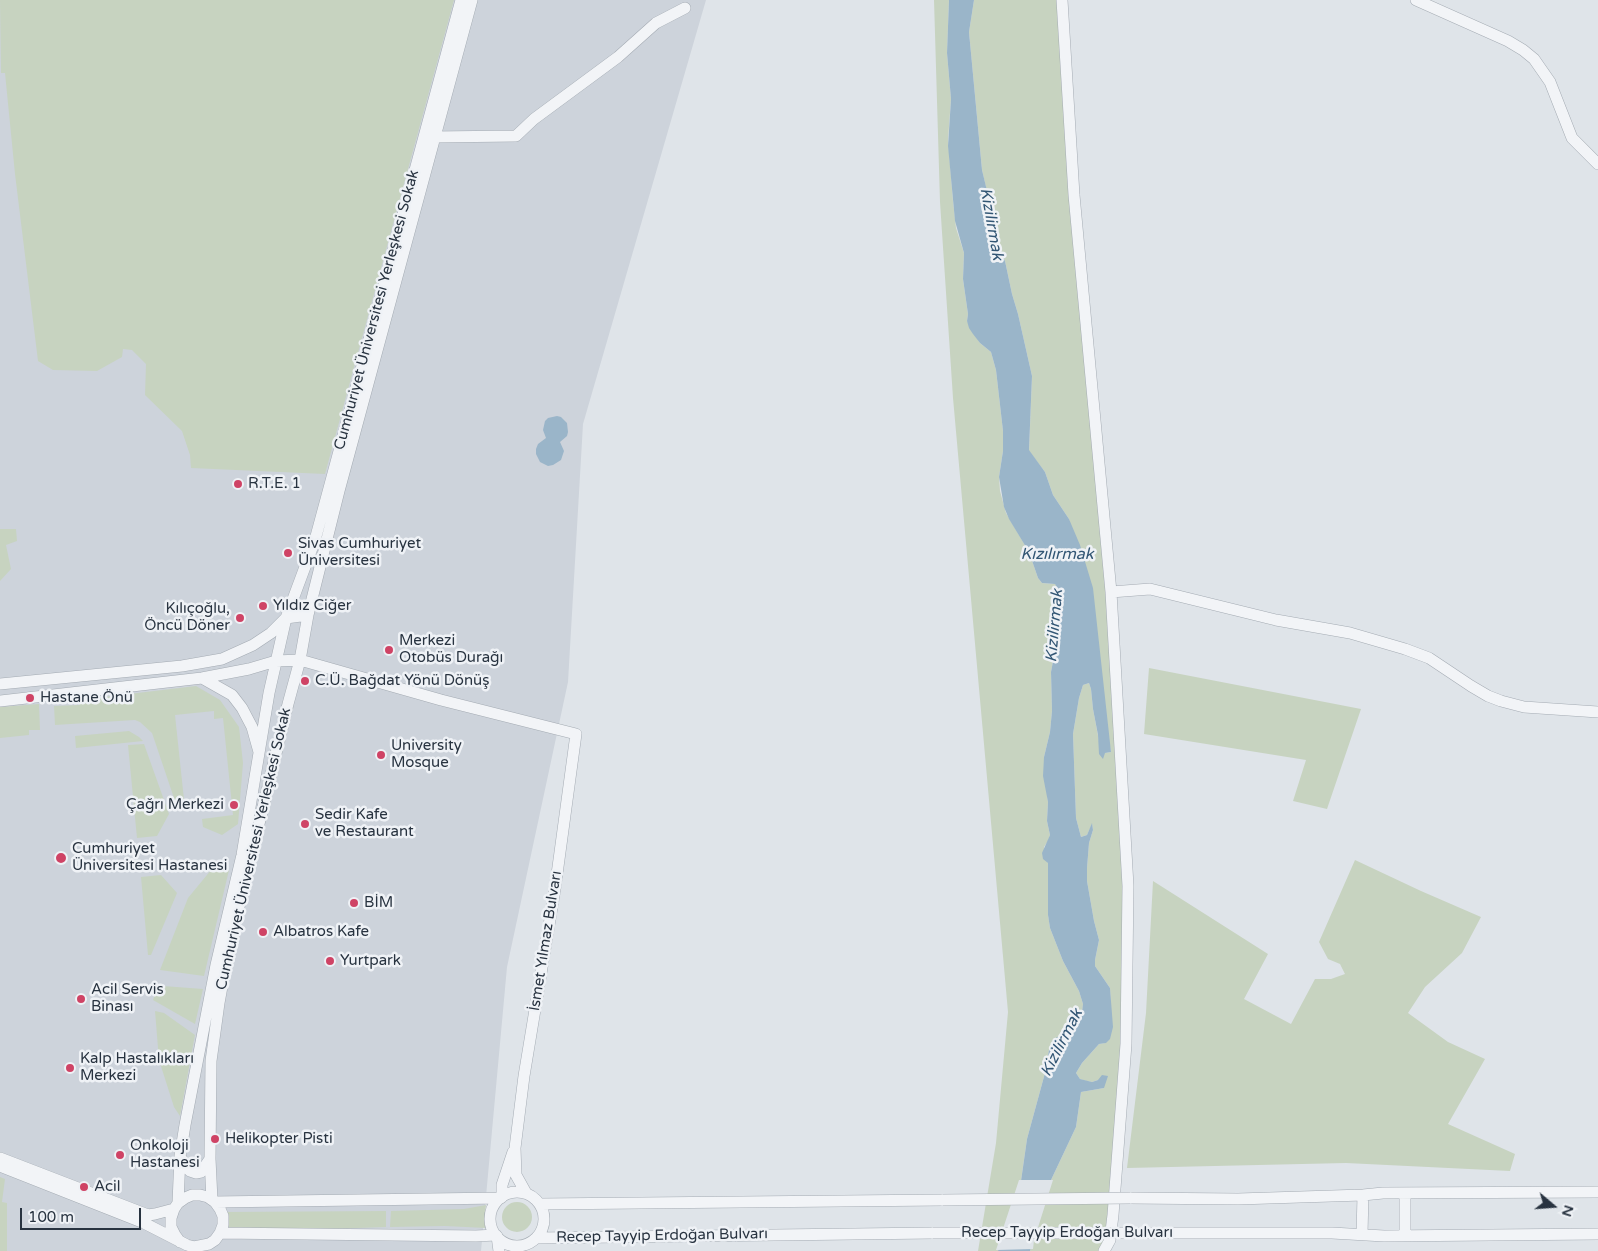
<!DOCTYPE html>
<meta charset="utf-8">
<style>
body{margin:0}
#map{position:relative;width:1598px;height:1251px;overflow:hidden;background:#dfe4e9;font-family:"Varela Round",sans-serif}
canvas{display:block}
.north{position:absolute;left:1528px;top:1181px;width:50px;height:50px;-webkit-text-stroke:4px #eff2f6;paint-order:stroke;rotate:108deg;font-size:14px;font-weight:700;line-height:20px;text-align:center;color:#283340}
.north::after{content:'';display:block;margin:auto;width:18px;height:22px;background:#283340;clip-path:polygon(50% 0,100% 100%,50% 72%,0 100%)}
.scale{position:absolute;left:20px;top:1208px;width:121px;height:22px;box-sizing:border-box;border:2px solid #283340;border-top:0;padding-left:6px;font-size:15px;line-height:18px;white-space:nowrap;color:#283340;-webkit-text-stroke:4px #eff2f6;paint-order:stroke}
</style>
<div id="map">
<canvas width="1598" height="1251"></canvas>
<div class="north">N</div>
<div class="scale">100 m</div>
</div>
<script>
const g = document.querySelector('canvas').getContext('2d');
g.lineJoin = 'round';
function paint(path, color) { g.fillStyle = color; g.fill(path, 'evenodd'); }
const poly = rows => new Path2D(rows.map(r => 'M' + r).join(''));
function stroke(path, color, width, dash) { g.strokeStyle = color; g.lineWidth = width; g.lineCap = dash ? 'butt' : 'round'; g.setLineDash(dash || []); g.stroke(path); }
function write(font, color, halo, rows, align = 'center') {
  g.font = font + ' "Varela Round",sans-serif'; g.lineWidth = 5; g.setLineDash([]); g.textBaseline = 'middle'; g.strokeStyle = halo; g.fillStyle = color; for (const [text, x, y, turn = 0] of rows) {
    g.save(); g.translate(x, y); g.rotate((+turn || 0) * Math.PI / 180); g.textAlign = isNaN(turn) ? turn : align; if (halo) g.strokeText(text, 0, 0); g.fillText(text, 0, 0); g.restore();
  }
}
const built = poly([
 [0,0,706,0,583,424,568,682,507,967,481,1251,0,1251]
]);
const green = poly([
 [0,0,454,0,325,474,191,468,190,455,182,431,145,395,146,364,132,350,123,349,122,357,97,371,53,370,38,361,15,174,5,73,1,73],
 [934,0,949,0,947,53,951,99,948,140,953,201,956,228,964,253,963,279,968,314,967,321,980,343,991,352,996,370,1003,431,1003,451,999,477,1000,491,1006,513,1029,552,1038,578,1042,583,1055,584,1058,589,1059,596,1056,602,1055,621,1058,634,1057,640,1051,672,1052,711,1050,732,1044,757,1044,769,1048,802,1047,821,1050,835,1048,841,1044,847,1048,863,1048,915,1050,928,1063,961,1079,991,1083,1004,1082,1012,1074,1031,1049,1050,1045,1073,1027,1139,1021,1181,998,1251,978,1251,996,1143,1008,1012,953,398,940,202],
 [974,0,1057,0,1106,592,1123,886,1121,1044,1108,1215,1105,1238,1099,1251,1030,1251,1051,1180,1076,1127,1081,1092,1104,1088,1098,1080,1092,1082,1086,1081,1080,1079,1076,1073,1082,1063,1099,1044,1105,1043,1111,1008,1110,988,1095,966,1095,960,1099,940,1094,921,1087,881,1087,868,1089,843,1093,830,1092,824,1087,835,1081,837,1076,818,1073,734,1079,698,1083,685,1089,683,1091,689,1093,709,1099,741,1105,753,1111,752,1069,519,1053,495,1045,472,1029,451,1032,376,1018,314,1012,294,1005,261,994,240,988,218,993,205,988,196,982,170,969,32],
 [0,529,16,529,17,541,6,545,11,569,0,581],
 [1149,668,1361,709,1327,809,1293,801,1306,760,1144,734],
 [196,686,220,700,239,727,243,763,238,824,222,835,203,827,202,819,233,815,223,718,214,719,214,711,175,715,185,809,175,801,152,733,140,722,135,720,55,725,54,706,79,705,79,700],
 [39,704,40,730,29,730,29,735,0,738,0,707],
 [129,731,139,737,143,741,76,748,75,736],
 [144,744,169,814,157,836,137,838,128,745],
 [1355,860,1421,891,1481,917,1462,953,1425,987,1408,1013,1448,1042,1485,1059,1448,1124,1515,1154,1510,1171,1346,1163,1127,1168,1146,1013,1153,881,1268,954,1244,999,1291,1024,1315,979,1331,979,1345,974,1340,964,1328,959,1319,942],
 [216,864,229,870,204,976,160,970,188,898],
 [161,875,177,893,151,955,148,955,141,877],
 [163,986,203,989,195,1024,153,1000,157,989],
 [155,1011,164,1013,195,1035,180,1116,174,1107,159,1060],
 [0,1177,5,1179,2,1202,7,1203,7,1251,0,1251],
 '502 1217a15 15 0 1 1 30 0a15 15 0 1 1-30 0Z',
 [486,1205,485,1215,486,1228,445,1226,390,1227,391,1211,464,1209],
 [386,1211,386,1227,303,1230,223,1228,223,1212]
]);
const water = poly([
 [949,0,974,0,969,32,982,170,988,195,993,205,988,218,994,240,1005,261,1012,294,1018,314,1032,376,1029,450,1045,472,1053,495,1069,519,1080,545,1093,588,1111,752,1105,753,1103,759,1099,754,1098,735,1093,709,1091,689,1089,683,1083,685,1079,698,1073,734,1076,818,1081,837,1087,835,1092,823,1093,830,1089,843,1087,868,1087,881,1094,921,1099,940,1095,960,1095,966,1110,988,1113,1027,1110,1039,1106,1043,1099,1044,1082,1063,1076,1073,1080,1079,1092,1082,1098,1080,1102,1075,1108,1076,1104,1088,1081,1092,1076,1127,1051,1180,1030,1251,998,1251,1021,1181,1027,1139,1045,1073,1049,1050,1055,1038,1074,1031,1082,1012,1083,1004,1079,991,1063,961,1050,928,1048,915,1048,863,1043,859,1042,853,1050,835,1047,821,1048,802,1043,776,1044,757,1050,732,1052,711,1051,672,1057,640,1055,608,1056,602,1059,596,1058,589,1055,584,1042,583,1038,578,1029,552,1009,519,1004,507,999,477,1003,451,1003,431,996,370,991,352,980,343,973,334,969,328,967,321,968,314,963,279,964,253,955,221,948,146,951,99,947,53],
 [557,416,561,417,567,423,568,432,567,436,560,442,564,451,561,460,553,465,548,466,540,462,536,454,536,449,538,444,546,438,543,430,545,421,548,418]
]);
const pier = poly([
 [1019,1180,1053,1180,1034,1240,1033,1249,996,1250]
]);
const minor = poly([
 [1062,0,1074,195,1111,592,1128,886,1126,1044,1113,1215,1110,1240,1104,1251],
 [1416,0,1508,41,1523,50,1534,59,1550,82,1572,138,1598,164],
 [434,137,516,136,534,119,618,57,656,23,685,8],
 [1111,592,1150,589,1276,620,1350,633,1405,649,1429,658,1471,686,1488,696,1501,701,1524,707,1598,712],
 [202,678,232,695,242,708,252,727,259,752],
 [0,684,182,666,222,659,253,645,271,633,286,618,308,615],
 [0,701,202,678,249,669,276,661,300,660,441,700,576,734,555,889,524,1076,515,1148,516,1175,526,1193],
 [0,1158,148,1215,155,1214,174,1209],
 [181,1158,185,1166,190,1171,196,1173,201,1172,210,1159],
 [0,1166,144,1223,187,1245,194,1247,209,1244,215,1240,220,1233,223,1225,223,1216,220,1209,215,1202,208,1197,200,1195,192,1195,185,1198,178,1203,174,1209,171,1218,171,1227,175,1235,180,1242],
 '490 1219a27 27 0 1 1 54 0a27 27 0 1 1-54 0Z',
 [1405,1193,1405,1235],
 [502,1197,502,1185,513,1152],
 [1130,1198,1238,1199,1363,1195,1383,1193,1598,1192],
 [212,1200,210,1159,211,1061,219,1003,229,948,288,704,300,660,308,615,339,491,472,0],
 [215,1202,501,1198],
 [178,1203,180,1156,185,1125,216,965,242,855,269,693,286,618,315,540,461,0],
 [540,1204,943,1200],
 [220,1233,476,1236,496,1235],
 [1130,1233,1332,1233,1384,1236,1598,1234],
 [1362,1234,1363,1195],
 [497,1236,499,1251],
 [537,1238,933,1233]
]);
const minorBridge = poly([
 [943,1200,1130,1198],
 [933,1233,1130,1233]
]);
const markers = [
 [238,484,5,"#cf4365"],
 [288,553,5,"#cf4365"],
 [263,606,5,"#cf4365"],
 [240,618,5,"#cf4365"],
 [389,650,5,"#cf4365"],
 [305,681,5,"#cf4365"],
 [30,698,5,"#cf4365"],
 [381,755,5,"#cf4365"],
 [234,805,5,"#cf4365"],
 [305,824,5,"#cf4365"],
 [61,858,6,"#cf4365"],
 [354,903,5,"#cf4365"],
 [263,932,5,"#cf4365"],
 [330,961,5,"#cf4365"],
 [81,999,5,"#cf4365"],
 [70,1068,5,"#cf4365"],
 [215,1139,5,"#cf4365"],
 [120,1155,5,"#cf4365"],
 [84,1187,5,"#cf4365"]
];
const streetNames = [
 ["Cumhuriyet Üniversitesi Yerleşkesi Sokak",377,310,-75],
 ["Cumhuriyet Üniversitesi Yerleşkesi Sokak",254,849,-77],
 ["İsmet Yılmaz Bulvarı",546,941,-81],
 ["Recep Tayyip Erdoğan Bulvarı",1067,1233],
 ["Recep Tayyip Erdoğan Bulvarı",662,1236,-1]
];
const poiNames = [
 ["R.T.E. 1",248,484],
 ["Sivas Cumhuriyet",298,544],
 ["Üniversitesi",298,561],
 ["Yıldız Ciğer",273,606],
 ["Kılıçoğlu,",230,609,"right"],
 ["Öncü Döner",230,626,"right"],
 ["Merkezi",399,641],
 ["Otobüs Durağı",399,658],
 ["C.Ü. Bağdat Yönü Dönüş",315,681],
 ["Hastane Önü",40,698],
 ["University",391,746],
 ["Mosque",391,763],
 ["Çağrı Merkezi",224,805,"right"],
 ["Sedir Kafe",315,815],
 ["ve Restaurant",315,832],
 ["Cumhuriyet",72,849],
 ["Üniversitesi Hastanesi",72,866],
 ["BİM",364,903],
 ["Albatros Kafe",273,932],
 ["Yurtpark",340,961],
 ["Acil Servis",91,990],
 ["Binası",91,1007],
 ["Kalp Hastalıkları",80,1059],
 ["Merkezi",80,1076],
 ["Helikopter Pisti",225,1139],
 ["Onkoloji",130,1146],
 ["Hastanesi",130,1163],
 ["Acil",94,1187]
];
const waterNames = [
 ["Kizilirmak",991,224,80],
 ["Kızılırmak",1057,555],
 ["Kizilirmak",1055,626,-85],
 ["Kizilirmak",1062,1043,-63]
];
paint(built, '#cdd3db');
paint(green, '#c7d3c0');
paint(water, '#9ab5c9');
paint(pier, '#dfe4e9');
stroke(minor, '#a4abb3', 12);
stroke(minor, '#f2f4f7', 11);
stroke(minorBridge, '#a4abb3', 12, []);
stroke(minorBridge, '#f2f4f7', 11);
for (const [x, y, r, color] of markers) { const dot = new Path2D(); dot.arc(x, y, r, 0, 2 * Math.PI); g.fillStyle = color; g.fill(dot); stroke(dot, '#eff2f6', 2); }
write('15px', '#283340', '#eff2f6', streetNames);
write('15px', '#283340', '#eff2f6', poiNames, 'left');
write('italic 16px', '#325674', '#eff2f6', waterNames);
</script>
